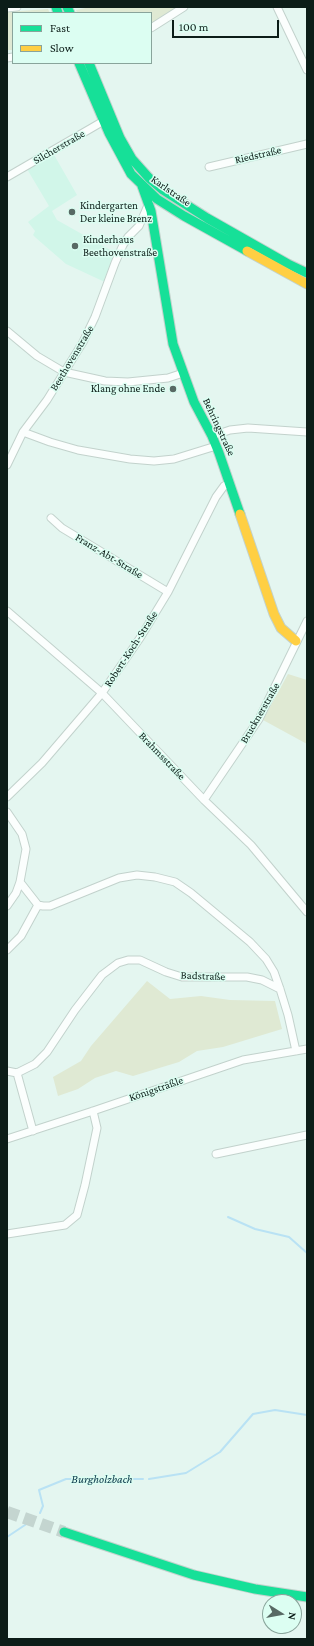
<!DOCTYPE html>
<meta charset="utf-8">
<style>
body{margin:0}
#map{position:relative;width:314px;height:1646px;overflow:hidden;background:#e4f6f0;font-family:"Crimson Pro",serif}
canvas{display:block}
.frame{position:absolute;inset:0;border:8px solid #0c1d18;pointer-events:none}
.legend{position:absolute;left:12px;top:12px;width:140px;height:52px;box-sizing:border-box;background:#dcfef2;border:1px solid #89a49b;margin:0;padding:5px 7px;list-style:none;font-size:12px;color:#0c1d18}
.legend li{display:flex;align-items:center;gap:8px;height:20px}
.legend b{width:20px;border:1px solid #89a49b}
.north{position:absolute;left:262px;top:1594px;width:40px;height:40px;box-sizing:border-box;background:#dcfef2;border:1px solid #89a49b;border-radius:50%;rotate:101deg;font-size:11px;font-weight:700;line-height:16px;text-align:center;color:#0c1d18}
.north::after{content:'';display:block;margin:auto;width:14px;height:18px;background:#586964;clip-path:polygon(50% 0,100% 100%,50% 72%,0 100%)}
.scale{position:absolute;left:172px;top:20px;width:107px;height:18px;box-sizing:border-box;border:2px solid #0c1d18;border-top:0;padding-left:5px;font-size:12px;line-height:14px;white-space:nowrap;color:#0c1d18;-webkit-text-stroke:3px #dcfef2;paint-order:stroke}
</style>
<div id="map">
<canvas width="314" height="1646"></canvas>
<div class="frame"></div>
<ul class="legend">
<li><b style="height:5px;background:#16e098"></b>Fast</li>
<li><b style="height:5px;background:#ffcf43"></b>Slow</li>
</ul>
<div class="north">N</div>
<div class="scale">100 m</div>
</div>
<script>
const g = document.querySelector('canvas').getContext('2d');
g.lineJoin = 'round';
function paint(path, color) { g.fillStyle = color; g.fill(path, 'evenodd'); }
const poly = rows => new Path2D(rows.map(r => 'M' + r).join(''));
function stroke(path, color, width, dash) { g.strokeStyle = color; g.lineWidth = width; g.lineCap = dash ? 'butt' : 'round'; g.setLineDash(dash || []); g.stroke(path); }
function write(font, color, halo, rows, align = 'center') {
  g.font = font + ' "Crimson Pro",serif'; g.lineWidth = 3; g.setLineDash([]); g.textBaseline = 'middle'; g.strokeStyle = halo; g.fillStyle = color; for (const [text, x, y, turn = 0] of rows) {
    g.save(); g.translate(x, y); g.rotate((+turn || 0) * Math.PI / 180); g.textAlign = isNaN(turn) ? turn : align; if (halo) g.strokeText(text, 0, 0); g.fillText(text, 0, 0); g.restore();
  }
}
const built = poly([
 [53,153,77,195,52,211,57,220,119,255,107,283,66,264,36,238,33,235,35,231,28,222,49,206,27,169]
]);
const green = poly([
 [90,7,179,7,151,25,151,13,77,13,76,10],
 [48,9,50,13,13,13,13,50,7,50,7,12],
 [288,674,307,680,307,744,263,720],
 [147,981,170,999,201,996,230,1000,275,1001,282,1029,223,1047,197,1051,179,1062,133,1076,116,1071,95,1078,78,1089,58,1096,53,1077,81,1061,91,1046]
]);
const stream = poly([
 [228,1217,255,1229,289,1237,307,1253],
 [149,1479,186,1473,220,1452,253,1414,275,1410,307,1415],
 [40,1513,43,1506,39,1490,66,1479,143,1479],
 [7,1537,28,1523]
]);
const primaryTunnel = poly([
 [7,1512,64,1532]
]);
const street = poly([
 [277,7,307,70],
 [7,8,17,7],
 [151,28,184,7],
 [7,58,13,57],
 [209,167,307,144],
 [7,177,107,119],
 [7,331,37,356,64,372,105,381,128,382,168,378,183,373],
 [23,432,50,442,78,450,130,459,154,461,174,459,216,446],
 [212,436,230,430,248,428,307,432],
 [7,465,23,432,47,400,83,342,95,317,115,263,123,245,128,237,139,226,149,203],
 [51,518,62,528,168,592],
 [7,611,102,693,204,800,251,845,307,912],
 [7,797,42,763,102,693,140,638,168,592,216,497,224,486,230,483],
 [204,800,259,719,307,621],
 [7,812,22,834,26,849,20,882,16,893,7,906],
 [20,882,38,905,43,906,50,906,119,878,137,875,155,877,175,882,191,893,250,942,266,959,274,972,280,989,288,1015,296,1051],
 [7,950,21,936,38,905],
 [7,1071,17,1073,35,1064,47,1052,75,1010,102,975,118,963,128,960,140,960,166,972,182,977,247,977,262,980,280,989],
 [17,1073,33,1131],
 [7,1139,93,1111,243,1060,307,1049],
 [216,1154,307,1135],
 [7,1234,65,1225,77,1215,85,1185,97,1128,93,1111]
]);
const fast = poly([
 [56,7,58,13],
 [67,7,70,13],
 [79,63,109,133,131,174,157,199,184,216,247,251],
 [89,63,120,138,132,159,149,178,163,190,207,218,288,264,307,273],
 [142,186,151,211,173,344,194,402,212,436,219,453,240,514],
 [64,1532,194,1575,255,1589,307,1597]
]);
const slow = poly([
 [247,251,307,284],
 [240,514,274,614,281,628,296,641]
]);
const markers = [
 [72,212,4,"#586964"],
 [75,246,4,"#586964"],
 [173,389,4,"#586964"]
];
const streetNames = [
 ["Silcherstraße",59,147,-30],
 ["Riedstraße",258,155,-13],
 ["Karlstraße",171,191,35],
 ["Beethovenstraße",72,358,-59],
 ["Behringstraße",219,427,65],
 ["Franz-Abt-Straße",109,556,31],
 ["Robert-Koch-Straße",131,649,-57],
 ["Brucknerstraße",260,713,-60],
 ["Brahmsstraße",162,756,46],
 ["Badstraße",203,976,2],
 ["Königsträßle",156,1089,-19]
];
const poiNames = [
 ["Kindergarten",80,206],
 ["Der kleine Brenz",80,219],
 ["Kinderhaus",83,240],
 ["Beethovenstraße",83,253],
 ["Klang ohne Ende",165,389,"right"]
];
const waterNames = [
 ["Burgholzbach",102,1479]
];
paint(built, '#d1f6e9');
paint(green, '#dfe9d3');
stroke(stream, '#b9e2f4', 2);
stroke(primaryTunnel, '#c4d5d0', 12, [12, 6]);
stroke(street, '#c2d2cc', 9);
stroke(fast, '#c2d2cc', 11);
stroke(slow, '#c2d2cc', 11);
stroke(street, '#fbfefd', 7);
stroke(fast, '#16e098', 9);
stroke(slow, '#ffcf43', 9);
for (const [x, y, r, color] of markers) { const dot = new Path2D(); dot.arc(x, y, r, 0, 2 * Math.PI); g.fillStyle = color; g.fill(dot); stroke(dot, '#dcfef2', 1.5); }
write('11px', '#0c1d18', '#dcfef2', streetNames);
write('11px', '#0c1d18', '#dcfef2', poiNames, 'left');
write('italic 12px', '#083547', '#dcfef2', waterNames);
</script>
